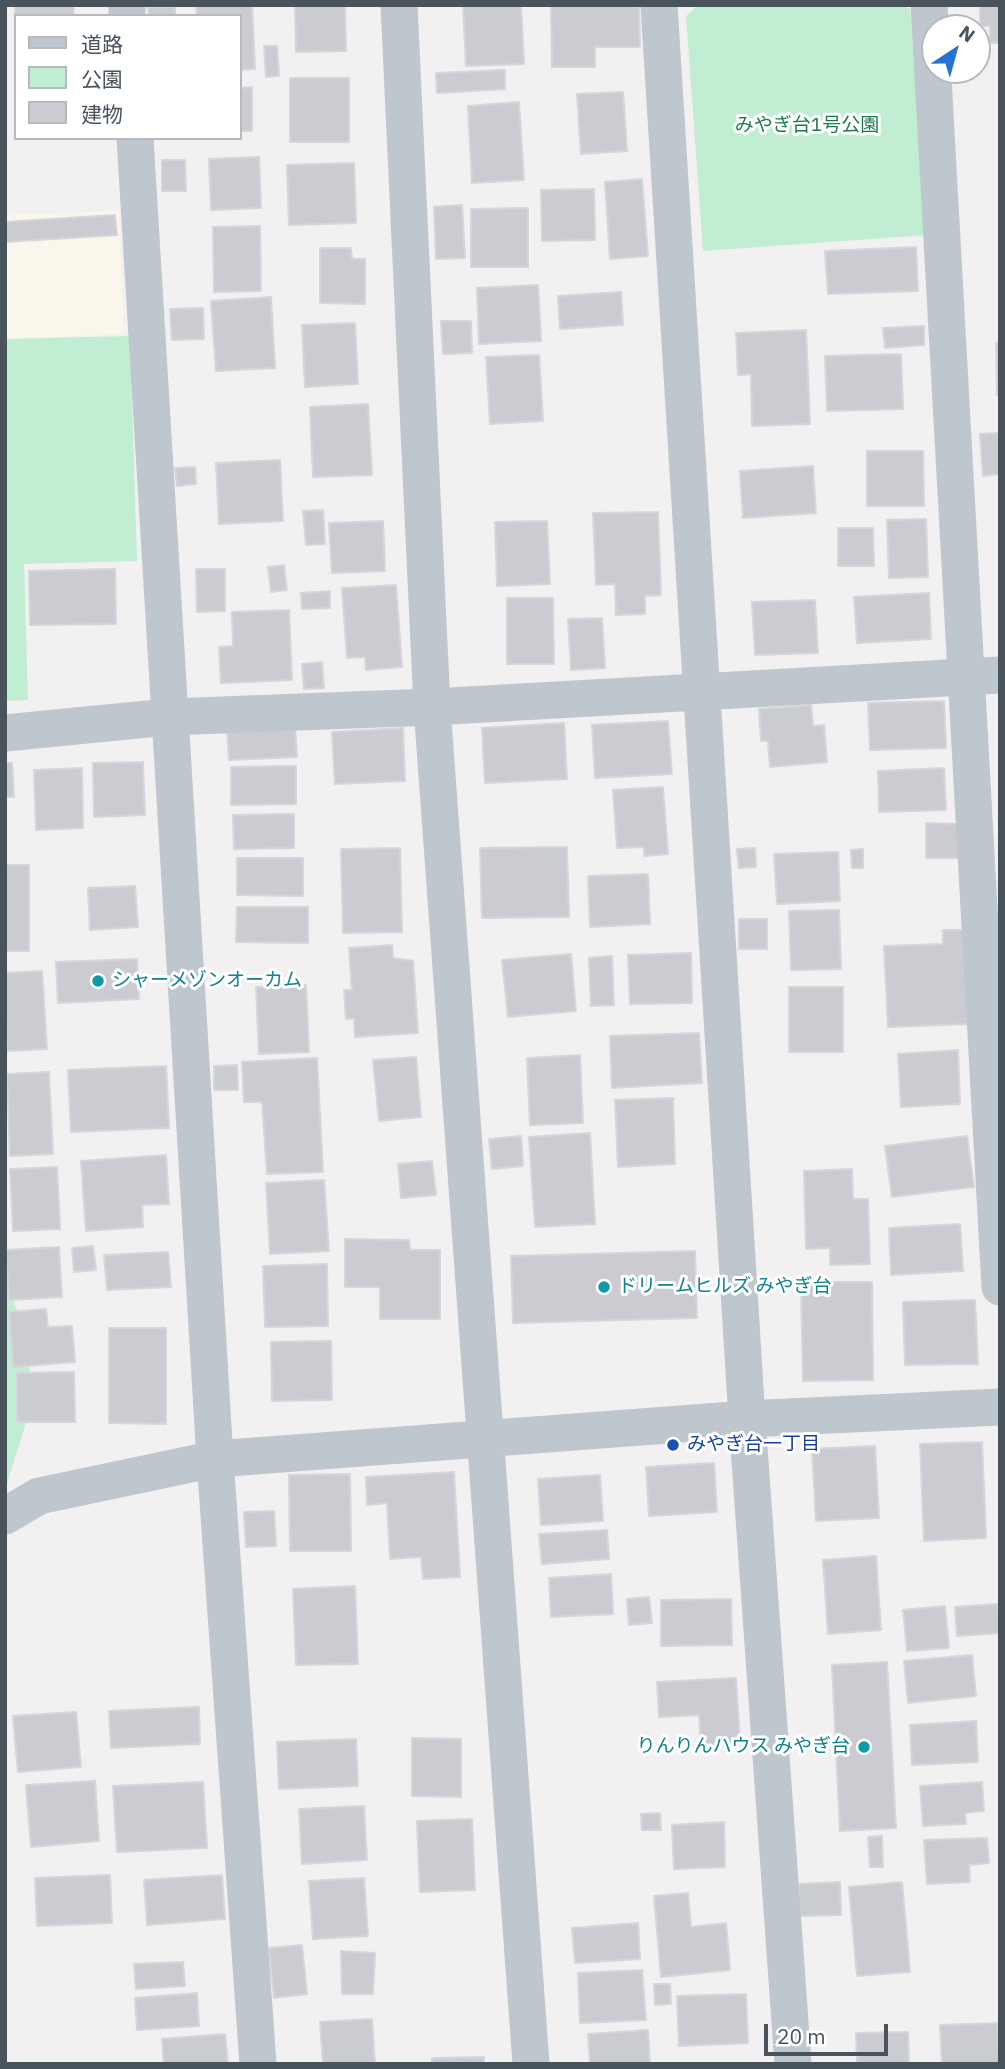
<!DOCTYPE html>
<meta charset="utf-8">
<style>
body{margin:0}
#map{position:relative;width:1005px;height:2069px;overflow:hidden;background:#f2f0f0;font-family:"IBM Plex Sans","Noto Sans JP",sans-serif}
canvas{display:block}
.frame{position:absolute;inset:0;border:7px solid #49535c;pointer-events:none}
.legend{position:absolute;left:14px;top:14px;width:228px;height:126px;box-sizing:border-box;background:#fff;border:2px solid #b6babe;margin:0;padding:9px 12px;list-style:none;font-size:21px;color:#49535c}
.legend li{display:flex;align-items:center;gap:14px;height:35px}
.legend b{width:35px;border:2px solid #b6babe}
.north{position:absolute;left:921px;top:14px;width:70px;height:70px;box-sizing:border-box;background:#fff;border:2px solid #b6babe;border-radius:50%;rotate:36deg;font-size:19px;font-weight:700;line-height:28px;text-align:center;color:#49535c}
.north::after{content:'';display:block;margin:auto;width:24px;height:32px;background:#2373d9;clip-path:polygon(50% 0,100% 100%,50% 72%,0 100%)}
.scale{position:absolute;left:764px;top:2024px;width:124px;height:32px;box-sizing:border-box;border:4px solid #49535c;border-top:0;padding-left:9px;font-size:21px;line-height:24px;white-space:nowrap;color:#49535c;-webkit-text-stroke:5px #fff;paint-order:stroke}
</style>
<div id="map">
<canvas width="1005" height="2069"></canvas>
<div class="frame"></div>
<ul class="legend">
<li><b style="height:9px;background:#bfc7ce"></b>道路</li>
<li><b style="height:19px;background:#c1edd2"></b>公園</li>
<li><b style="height:19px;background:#caccd2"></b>建物</li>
</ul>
<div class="north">N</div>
<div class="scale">20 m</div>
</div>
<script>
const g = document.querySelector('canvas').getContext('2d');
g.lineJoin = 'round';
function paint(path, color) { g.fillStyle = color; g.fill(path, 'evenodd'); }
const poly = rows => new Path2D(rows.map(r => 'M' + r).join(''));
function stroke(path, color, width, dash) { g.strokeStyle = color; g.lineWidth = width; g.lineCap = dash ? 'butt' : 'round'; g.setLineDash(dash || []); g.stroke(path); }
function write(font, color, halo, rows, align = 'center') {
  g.font = font + ' "IBM Plex Sans","Noto Sans JP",sans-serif'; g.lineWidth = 6; g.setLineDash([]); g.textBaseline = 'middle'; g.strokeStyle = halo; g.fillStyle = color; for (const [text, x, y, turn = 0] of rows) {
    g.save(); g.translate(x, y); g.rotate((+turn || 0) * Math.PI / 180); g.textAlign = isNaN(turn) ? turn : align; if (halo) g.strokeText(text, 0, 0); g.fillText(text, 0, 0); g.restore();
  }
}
const commercial = poly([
 [119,211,124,334,5,339,5,215]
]);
const green = poly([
 [698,5,905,5,910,10,927,235,703,251,686,16],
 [130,336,137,561,24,564,28,700,5,701,5,339],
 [5,1282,22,1321,34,1397,5,1490]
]);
const building = poly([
 [15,5,74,5,73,16,15,18,15,5],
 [252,5,255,69,240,70,240,16,197,16,196,6,252,5],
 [295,5,345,5,346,51,296,52,295,5],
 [463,5,521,5,524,64,466,66,463,5],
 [551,5,639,5,640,47,595,47,595,67,552,67,551,5],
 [980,5,1000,5,1000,43,990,43,990,26,980,26,980,5],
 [148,7,175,7,175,16,149,16,148,7],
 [264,46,277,46,279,76,266,77,264,46],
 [505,70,505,89,437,93,436,73,505,70],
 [290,78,349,78,349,142,290,142,290,78],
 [252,87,252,131,240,131,240,88,252,87],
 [623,92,627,151,581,154,577,94,623,92],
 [519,102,524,180,472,183,468,106,519,102],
 [259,157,261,208,211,210,209,159,259,157],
 [162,160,185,160,186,191,162,191,162,160],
 [354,163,356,223,289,225,287,165,354,163],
 [642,179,648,256,610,259,605,182,642,179],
 [594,189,595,240,542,241,541,190,594,189],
 [462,205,465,258,436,259,434,207,462,205],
 [528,208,528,267,471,267,471,209,528,208],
 [115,215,117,235,5,242,5,222,115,215],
 [260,226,261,291,214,292,213,227,260,226],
 [916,247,918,291,828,294,825,251,916,247],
 [320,248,351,248,352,259,365,259,365,304,320,303,320,248],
 [538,285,541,341,479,344,477,288,538,285],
 [621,292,623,325,560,329,558,296,621,292],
 [271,297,275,368,216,371,211,301,271,297],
 [203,308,204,339,172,340,170,309,203,308],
 [441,321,471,321,472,353,443,354,441,321],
 [355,323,358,384,305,387,302,325,355,323],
 [924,326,924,345,885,348,883,328,924,326],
 [806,330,810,424,752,426,751,374,738,375,736,333,806,330],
 [996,343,1000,343,1000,395,997,395,996,343],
 [901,354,903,409,827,411,825,356,901,354],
 [539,355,543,421,490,424,486,357,539,355],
 [368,404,372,475,313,477,310,407,368,404],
 [1000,433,1000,474,983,476,980,434,1000,433],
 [867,451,923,451,924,506,867,506,867,451],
 [280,460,283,521,219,524,216,463,280,460],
 [813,466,816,513,743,518,740,471,813,466],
 [195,467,196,484,177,486,175,468,195,467],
 [323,510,325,544,306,545,303,511,323,510],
 [658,512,661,595,645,596,645,614,616,615,615,584,596,585,593,513,658,512],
 [926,519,928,577,889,578,887,520,926,519],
 [383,521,385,571,332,573,329,523,383,521],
 [547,521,550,584,497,586,495,522,547,521],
 [838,528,873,528,874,566,838,566,838,528],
 [284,565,287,590,271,592,268,567,284,565],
 [115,569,116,624,30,625,29,571,115,569],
 [196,569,225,569,225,611,197,612,196,569],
 [396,585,402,667,366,670,365,657,347,658,342,588,396,585],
 [330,591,330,608,302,609,301,593,330,591],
 [929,593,931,639,857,643,854,597,929,593],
 [507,598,553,598,554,664,507,664,507,598],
 [815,600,818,653,755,655,752,602,815,600],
 [289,610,292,680,221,683,219,647,233,646,232,612,289,610],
 [602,618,605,668,571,670,568,619,602,618],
 [322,662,324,688,304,689,302,664,322,662],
 [944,701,946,748,870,750,868,703,944,701],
 [811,705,813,726,824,725,827,762,770,767,768,741,761,741,759,709,811,705],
 [668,721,672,774,595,778,592,725,668,721],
 [564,723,567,779,485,783,482,728,564,723],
 [295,727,297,757,229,760,227,729,295,727],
 [403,728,405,781,335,784,332,732,403,728],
 [143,762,145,815,94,817,93,763,143,762],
 [5,763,12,763,14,797,5,797,5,763],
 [296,766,296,804,231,805,231,767,296,766],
 [82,768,83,828,36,830,34,770,82,768],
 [944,768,946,810,879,812,878,771,944,768],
 [663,787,668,854,644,856,644,847,617,848,613,790,663,787],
 [294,814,294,848,234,849,233,815,294,814],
 [926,823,961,824,961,858,926,858,926,823],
 [567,847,569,917,482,918,480,848,567,847],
 [400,848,402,932,343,933,341,849,400,848],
 [755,848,756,867,739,868,737,849,755,848],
 [863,849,863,868,852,868,851,850,863,849],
 [838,852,840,901,777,904,774,854,838,852],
 [237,858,303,858,303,896,237,895,237,858],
 [5,865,29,865,29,951,5,951,5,865],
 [648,874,650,924,590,927,588,876,648,874],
 [135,886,138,927,90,930,88,888,135,886],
 [237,907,308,907,308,943,236,942,237,907],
 [839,910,841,969,791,970,789,911,839,910],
 [739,919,767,919,767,949,739,949,739,919],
 [943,930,964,930,969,1024,888,1027,884,946,943,944,943,930],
 [392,945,393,958,413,961,418,1033,355,1037,354,1018,346,1019,344,990,352,990,349,948,392,945],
 [691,953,692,1003,630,1004,628,955,691,953],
 [571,954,576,1011,508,1017,502,960,571,954],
 [612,956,614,1005,591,1006,589,958,612,956],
 [137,959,139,999,58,1003,56,962,137,959],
 [42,971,47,1049,7,1051,5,973,42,971],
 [306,985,309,1052,259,1054,256,987,306,985],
 [789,987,843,987,843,1052,789,1052,789,987],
 [699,1033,702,1083,612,1088,610,1036,699,1033],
 [958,1050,960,1104,901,1107,898,1054,958,1050],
 [580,1055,583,1123,530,1125,527,1058,580,1055],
 [416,1057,421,1117,379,1121,373,1060,416,1057],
 [317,1058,323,1172,267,1174,262,1102,244,1102,242,1062,317,1058],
 [237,1065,238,1090,214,1090,214,1066,237,1065],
 [166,1066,169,1128,71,1132,68,1070,166,1066],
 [49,1072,53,1154,10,1156,7,1074,49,1072],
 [673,1098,675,1164,618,1167,615,1100,673,1098],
 [590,1133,595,1224,535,1227,529,1137,590,1133],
 [521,1136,523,1166,492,1169,489,1139,521,1136],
 [967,1136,974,1187,892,1197,885,1146,967,1136],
 [166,1155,169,1204,142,1205,143,1227,86,1231,81,1161,166,1155],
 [432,1161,436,1195,401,1198,398,1164,432,1161],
 [57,1167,60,1229,13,1231,10,1169,57,1167],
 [852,1169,853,1199,868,1199,870,1264,830,1265,830,1248,806,1249,804,1171,852,1169],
 [324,1180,329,1251,270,1254,266,1183,324,1180],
 [960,1224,963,1271,891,1275,889,1228,960,1224],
 [345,1239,409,1240,410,1250,440,1250,440,1319,380,1319,380,1287,345,1287,345,1239],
 [93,1246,96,1270,74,1272,72,1248,93,1246],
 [59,1247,62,1297,9,1300,6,1250,59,1247],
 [695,1251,697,1318,513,1323,511,1256,695,1251],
 [168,1252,171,1287,107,1290,104,1255,168,1252],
 [327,1264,328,1326,265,1327,263,1266,327,1264],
 [801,1282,872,1282,873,1380,803,1381,801,1282],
 [975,1300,978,1364,905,1365,903,1302,975,1300],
 [46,1309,48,1327,72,1326,75,1362,13,1367,9,1312,46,1309],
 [109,1328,166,1328,166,1424,109,1423,109,1328],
 [331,1341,332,1400,272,1401,271,1342,331,1341],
 [74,1372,75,1422,17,1422,17,1373,74,1372],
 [982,1442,986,1538,924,1541,920,1444,982,1442],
 [875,1446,879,1518,816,1521,812,1449,875,1446],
 [714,1463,717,1512,649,1516,646,1467,714,1463],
 [454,1472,460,1577,423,1579,421,1557,390,1559,387,1503,367,1505,366,1477,454,1472],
 [350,1474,351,1551,290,1551,289,1475,350,1474],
 [600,1475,603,1521,541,1525,538,1479,600,1475],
 [274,1511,276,1546,246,1547,244,1512,274,1511],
 [607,1530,609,1559,542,1564,539,1534,607,1530],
 [876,1556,881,1630,828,1634,823,1560,876,1556],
 [611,1574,613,1614,551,1617,549,1578,611,1574],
 [355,1586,358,1664,296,1665,293,1589,355,1586],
 [649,1597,652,1623,629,1625,627,1599,649,1597],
 [731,1599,732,1645,661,1646,661,1600,731,1599],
 [998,1604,1000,1633,957,1636,955,1607,998,1604],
 [945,1606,949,1648,907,1651,903,1610,945,1606],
 [972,1655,976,1696,908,1703,904,1661,972,1655],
 [887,1662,896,1828,840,1831,832,1665,887,1662],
 [736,1678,740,1744,701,1746,699,1715,659,1717,657,1682,736,1678],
 [199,1707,200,1744,111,1748,109,1711,199,1707],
 [76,1712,81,1767,18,1772,13,1716,76,1712],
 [976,1721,978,1762,912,1765,910,1725,976,1721],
 [412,1738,461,1739,461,1797,412,1796,412,1738],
 [356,1739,358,1786,279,1789,277,1742,356,1739],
 [95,1781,99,1841,31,1847,26,1785,95,1781],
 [203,1782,207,1848,117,1852,113,1786,203,1782],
 [982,1782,984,1811,965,1813,966,1824,923,1826,920,1786,982,1782],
 [364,1806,367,1860,302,1864,299,1809,364,1806],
 [660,1813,661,1830,642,1830,641,1814,660,1813],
 [472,1819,475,1890,420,1892,417,1821,472,1819],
 [724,1822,725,1867,674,1869,672,1825,724,1822],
 [882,1836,883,1867,870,1867,868,1837,882,1836],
 [987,1838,989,1863,969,1865,970,1882,927,1884,924,1840,987,1838],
 [110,1875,112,1923,37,1926,35,1878,110,1875],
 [222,1875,225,1919,147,1925,144,1880,222,1875],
 [364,1878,368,1936,313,1939,309,1881,364,1878],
 [840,1882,841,1915,799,1916,799,1884,840,1882],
 [902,1882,910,1972,857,1976,849,1887,902,1882],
 [688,1893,691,1927,726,1923,730,1970,661,1977,654,1896,688,1893],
 [638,1923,640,1959,575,1963,572,1928,638,1923],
 [302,1945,307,1994,274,1998,269,1948,302,1945],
 [341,1951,375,1953,373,1994,342,1994,341,1951],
 [183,1962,185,1986,136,1989,134,1964,183,1962],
 [642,1970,646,2020,580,2023,578,1973,642,1970],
 [654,1984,670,1984,671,2004,655,2005,654,1984],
 [197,1993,199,2026,137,2030,135,1998,197,1993],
 [746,1994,748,2043,679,2046,677,1996,746,1994],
 [372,2019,375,2064,323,2064,320,2022,372,2019],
 [997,2023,1000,2064,942,2064,940,2025,997,2023],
 [648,2030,650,2064,590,2064,588,2034,648,2030],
 [908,2032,909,2064,857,2064,856,2033,908,2032],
 [225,2034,228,2064,164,2064,162,2039,225,2034],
 [484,2057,484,2064,432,2064,432,2058,484,2057]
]);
const street = poly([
 [127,5,127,16],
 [399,5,432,707,531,2064],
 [659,5,747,1419,793,2064],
 [929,5,1000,1287],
 [135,138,215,1459,258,2064],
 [5,733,168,717,432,707,1000,675],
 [5,1516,39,1496,215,1459,747,1419,1000,1407]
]);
const markers = [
 [98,981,7,"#0f9aa8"],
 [604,1287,7,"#0f9aa8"],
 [673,1445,7,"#1a4fb4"],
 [864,1747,7,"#0f9aa8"]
];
const parkNames = [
 ["みやぎ台1号公園",807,126]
];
const cultureNames = [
 ["シャーメゾンオーカム",112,981],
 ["ドリームヒルズ みやぎ台",618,1287],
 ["りんりんハウス みやぎ台",850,1747,"right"]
];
const transitNames = [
 ["みやぎ台一丁目",687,1445]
];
paint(commercial, '#fbf6eb');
paint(green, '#c1edd2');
paint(building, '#caccd2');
stroke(building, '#d4d6db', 2);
stroke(street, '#bfc7ce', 37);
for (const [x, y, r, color] of markers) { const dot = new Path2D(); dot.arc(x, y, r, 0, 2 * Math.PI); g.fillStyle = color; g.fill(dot); stroke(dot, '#fff', 2.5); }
write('19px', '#1c7b4b', '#fff', parkNames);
write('19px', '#0d838f', '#fff', cultureNames, 'left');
write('19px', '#164399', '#fff', transitNames, 'left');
</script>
